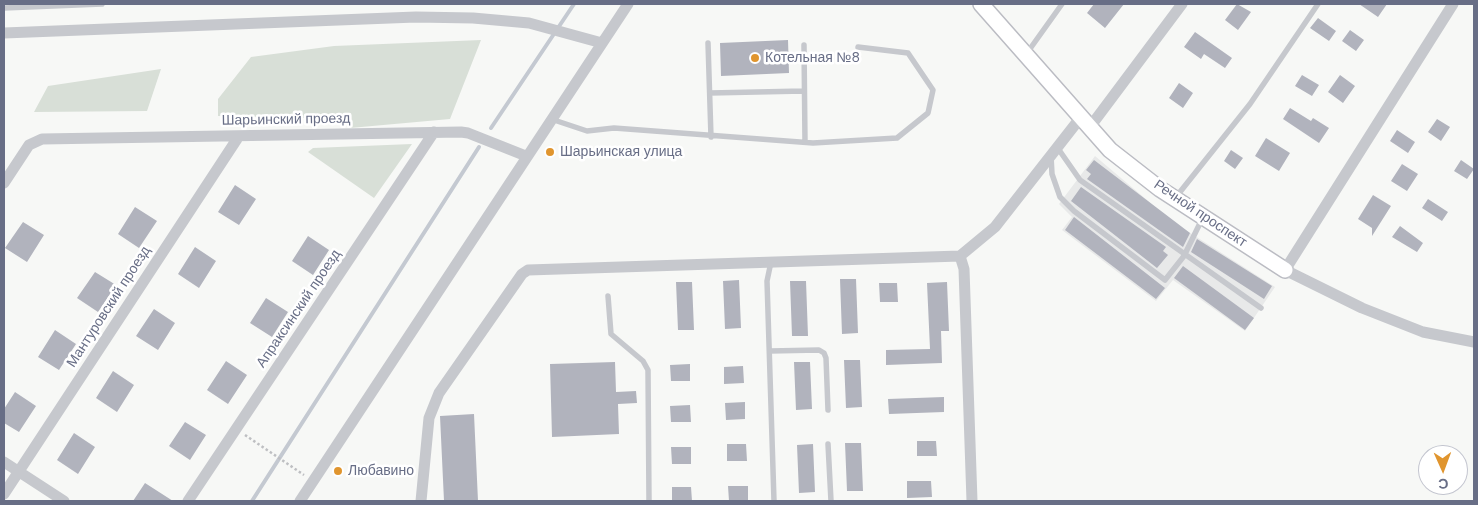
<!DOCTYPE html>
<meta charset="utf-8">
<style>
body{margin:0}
#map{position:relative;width:1478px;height:505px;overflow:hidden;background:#f7f8f6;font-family:"DM Sans",sans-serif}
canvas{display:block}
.frame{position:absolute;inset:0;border:5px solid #686e86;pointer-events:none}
.north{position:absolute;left:1418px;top:445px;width:50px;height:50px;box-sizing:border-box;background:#fff;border:1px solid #c3c5cf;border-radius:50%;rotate:178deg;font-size:14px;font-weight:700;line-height:20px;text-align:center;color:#686e86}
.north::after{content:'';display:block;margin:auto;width:18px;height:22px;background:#e0952e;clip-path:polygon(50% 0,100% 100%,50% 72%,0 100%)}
</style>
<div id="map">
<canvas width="1478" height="505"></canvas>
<div class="frame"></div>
<div class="north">С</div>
</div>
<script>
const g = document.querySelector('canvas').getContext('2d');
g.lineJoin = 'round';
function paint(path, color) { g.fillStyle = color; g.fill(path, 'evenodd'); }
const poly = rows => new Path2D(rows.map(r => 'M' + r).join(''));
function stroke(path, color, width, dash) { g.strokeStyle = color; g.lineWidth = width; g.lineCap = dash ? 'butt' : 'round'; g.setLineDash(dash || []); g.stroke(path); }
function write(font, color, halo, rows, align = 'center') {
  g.font = font + ' "DM Sans",sans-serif'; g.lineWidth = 5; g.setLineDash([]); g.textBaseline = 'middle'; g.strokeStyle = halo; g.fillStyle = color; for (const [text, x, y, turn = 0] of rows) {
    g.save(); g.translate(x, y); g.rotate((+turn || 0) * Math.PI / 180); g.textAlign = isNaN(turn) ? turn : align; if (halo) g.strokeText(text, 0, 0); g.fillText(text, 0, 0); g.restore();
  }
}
const built = poly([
 [1095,156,1173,222,1275,287,1245,331,1173,280,1156,301,1062,230,1072,217,1059,204]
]);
const green = poly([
 [481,40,450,119,350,128,345,119,218,116,218,99,251,57,334,46],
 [161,69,147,111,34,112,48,86],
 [412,144,374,198,308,152,313,148]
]);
const stream = poly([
 [491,128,574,4],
 [252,501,479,147]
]);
const building = poly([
 [1094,4,1124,4,1105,28,1087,13],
 [1237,4,1251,12,1238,30,1225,20],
 [1359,4,1387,4,1378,17],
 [1318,18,1336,31,1329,41,1310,28],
 [1350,30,1364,40,1356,51,1342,41],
 [1195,32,1232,58,1225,68,1204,54,1201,59,1184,47],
 [788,40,789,73,721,76,720,43],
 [1302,75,1319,85,1312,96,1295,86],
 [1340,75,1355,86,1343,103,1328,92],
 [1179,83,1193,93,1183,108,1169,98],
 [1290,108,1311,121,1313,118,1329,128,1319,143,1283,119],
 [1437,119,1450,127,1441,141,1428,132],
 [1397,130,1415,142,1408,153,1390,141],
 [1266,138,1290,153,1279,171,1255,156],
 [1231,150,1243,158,1235,169,1224,161],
 [1094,160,1190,233,1183,247,1087,179,1091,174,1086,170],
 [1461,160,1474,169,1467,179,1454,171],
 [1402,164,1418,174,1407,191,1391,181],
 [235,185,256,199,239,225,218,212],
 [1081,187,1166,247,1163,251,1168,255,1157,268,1071,201],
 [1373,195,1391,206,1372,236,1372,228,1358,219],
 [1428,199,1448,212,1442,221,1422,208],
 [135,207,157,221,139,248,118,234],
 [1074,217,1165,288,1156,299,1065,230],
 [23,222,44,235,27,262,5,248],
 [1400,226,1423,243,1417,252,1392,237],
 [308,236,329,250,313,275,292,261],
 [1197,239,1272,286,1264,299,1191,252],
 [195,247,216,261,199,288,178,274],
 [1183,266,1254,318,1245,330,1174,278],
 [95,272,116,285,98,312,77,298],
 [840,279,856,279,858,333,842,334],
 [739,280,741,328,725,329,723,281],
 [790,281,806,281,808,336,792,336],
 [676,282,692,282,694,330,678,330],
 [947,282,949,331,941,331,942,363,886,365,886,350,930,349,927,283],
 [879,283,897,283,898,302,880,302],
 [266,298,288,312,272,337,250,323],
 [154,309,175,323,158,350,136,336],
 [55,330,76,344,59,370,38,357],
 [844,360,860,360,862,407,846,408],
 [226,361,247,375,228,404,207,390],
 [615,362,616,392,636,391,637,403,618,404,619,434,552,437,550,364],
 [794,362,810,362,812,409,796,410],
 [690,364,690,381,671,381,670,365],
 [743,366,744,383,724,384,724,367],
 [113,371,134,385,117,412,96,398],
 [15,392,36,406,19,432,4,423,4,409],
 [944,397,944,412,889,414,888,399],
 [745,402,745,419,726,420,725,403],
 [690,405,691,422,671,422,670,406],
 [474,414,478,501,444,501,440,416],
 [185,422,206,435,190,460,169,446],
 [74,433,95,447,78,474,57,460],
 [917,441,936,441,937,456,917,456],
 [845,443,861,443,863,491,847,491],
 [727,444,746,444,747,461,727,461],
 [813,444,815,492,799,493,797,445],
 [671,447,691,447,691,464,672,464],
 [907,481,931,481,932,497,907,498],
 [145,483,173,501,133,501],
 [728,486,748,486,748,501,729,501],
 [672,487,691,487,692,501,672,501]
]);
const path = poly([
 [245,435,304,475]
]);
const lane = poly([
 [4,8,102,4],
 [708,43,711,137],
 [804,45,805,142],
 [1027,53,1062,4],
 [710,93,804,91],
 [551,119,587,131,614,128,813,143,897,138,928,113,933,90,908,53,858,47],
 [1057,147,1080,180,1261,308],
 [1051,156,1052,174,1060,197,1074,211,1165,280,1184,256,1203,217],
 [1176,197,1250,104,1318,4],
 [771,262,767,281,774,501],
 [608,296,611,334,643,361,648,370,649,501],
 [770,351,819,350,824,353,826,358,828,410],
 [828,444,831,501]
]);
const street = poly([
 [1453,4,1285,270,1362,308,1423,332,1474,342],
 [4,33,416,17,473,18,529,23,602,43],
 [1090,127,1182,4],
 [4,183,29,145,42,139,461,132,468,133,526,156],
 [960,256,995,227,1081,117],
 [4,462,64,501],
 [4,494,239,136],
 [188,501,434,132],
 [300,501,628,4],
 [421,501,429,418,439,393,522,274,528,270,960,256,964,269,972,501]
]);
const secondary = poly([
 [981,4,1110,150,1160,189,1285,270]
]);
const markers = [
 [755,58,5,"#e0952e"],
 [550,152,5,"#e0952e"],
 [338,471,5,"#e0952e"]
];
const poiNames = [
 ["Котельная №8",765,58],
 ["Шарьинская улица",560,152],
 ["Любавино",348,471]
];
const streetNames = [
 ["Шарьинский проезд",286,120,-1],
 ["Речной проспект",1200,214,34],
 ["Мантуровский проезд",109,307,-57],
 ["Апраксинский проезд",299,309,-56]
];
paint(built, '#e8e9e9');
paint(green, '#d8dfd7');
stroke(stream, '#c4c9d1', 4);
paint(building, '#b1b3bd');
stroke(secondary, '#bbbcc3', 18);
stroke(path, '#bebfc2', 2.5, [2.5, 2.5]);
stroke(lane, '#c6c8cd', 5.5);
stroke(street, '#c6c8cd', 11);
stroke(secondary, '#fff', 15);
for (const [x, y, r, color] of markers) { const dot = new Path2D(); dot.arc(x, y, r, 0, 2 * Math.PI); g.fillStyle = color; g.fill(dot); stroke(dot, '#fff', 2); }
write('14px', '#686e86', '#fff', poiNames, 'left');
write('14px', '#686e86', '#fff', streetNames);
</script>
